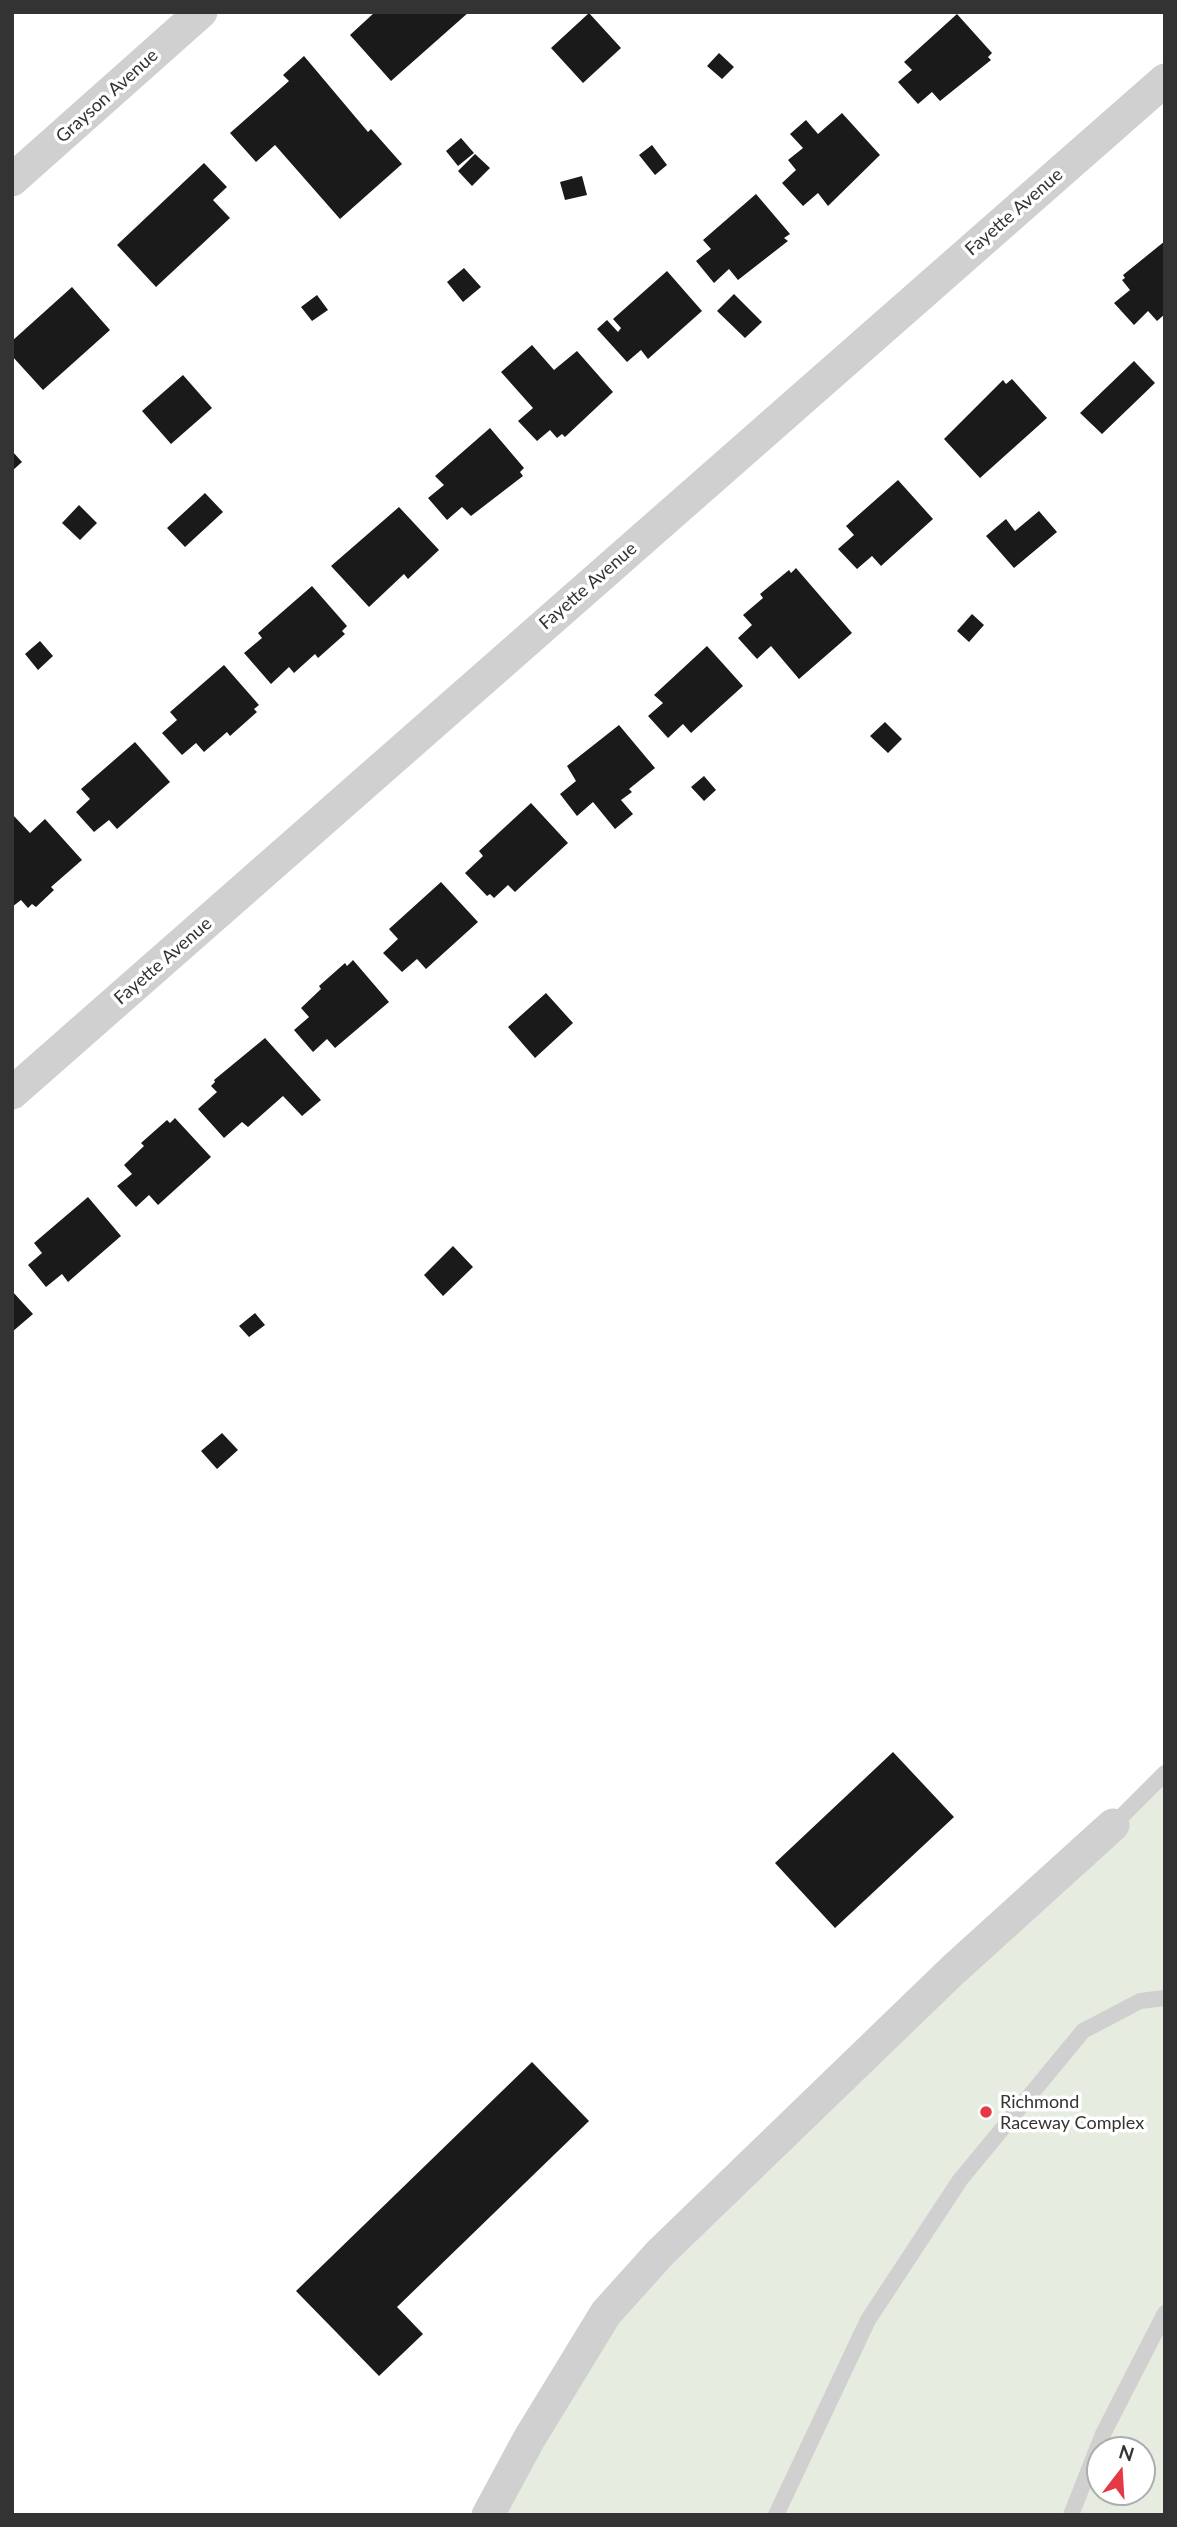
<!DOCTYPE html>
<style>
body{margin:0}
#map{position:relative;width:1177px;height:2527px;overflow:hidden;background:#fff;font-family:Lato,sans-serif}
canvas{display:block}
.frame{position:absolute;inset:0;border:14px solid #333;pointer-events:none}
.north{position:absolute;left:1086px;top:2436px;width:70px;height:70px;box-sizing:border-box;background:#fff;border:2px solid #adadad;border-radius:50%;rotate:17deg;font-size:19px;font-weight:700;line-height:28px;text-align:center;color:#333}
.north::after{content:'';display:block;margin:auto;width:24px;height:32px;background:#e63946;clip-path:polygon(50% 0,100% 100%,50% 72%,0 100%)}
</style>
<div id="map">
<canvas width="1177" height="2527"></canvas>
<div class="frame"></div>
<div class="north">N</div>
</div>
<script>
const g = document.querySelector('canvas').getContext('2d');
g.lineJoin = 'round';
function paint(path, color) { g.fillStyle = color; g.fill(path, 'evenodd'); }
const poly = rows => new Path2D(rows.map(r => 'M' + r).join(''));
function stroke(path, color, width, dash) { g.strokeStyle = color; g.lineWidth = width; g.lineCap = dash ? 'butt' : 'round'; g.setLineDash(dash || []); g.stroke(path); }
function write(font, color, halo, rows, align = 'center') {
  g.font = font + ' Lato,sans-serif'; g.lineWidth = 7; g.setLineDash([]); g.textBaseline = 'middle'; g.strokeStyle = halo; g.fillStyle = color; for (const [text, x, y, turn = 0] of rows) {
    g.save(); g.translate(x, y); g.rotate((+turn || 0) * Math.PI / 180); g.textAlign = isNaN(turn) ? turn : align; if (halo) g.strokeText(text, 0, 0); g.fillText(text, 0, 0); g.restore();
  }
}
const green = poly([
 [1165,1781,1165,2515,488,2515,606,2313],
 [1100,2450,1142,2450,1142,2492,1100,2492]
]);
const building = poly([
 [375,12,469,12,391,81,350,35],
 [589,13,621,48,583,83,551,48],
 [957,14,992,53,988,57,991,60,940,101,932,92,918,104,898,82,912,70,904,62],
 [719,53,734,67,722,79,707,66],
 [304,56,368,132,371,129,402,164,340,219,275,145,256,162,230,133,289,81,283,75],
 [842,113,880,155,828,206,818,193,803,206,782,183,796,170,788,160,803,148,790,134,806,120,818,134],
 [461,138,474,153,458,166,446,151],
 [652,145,667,165,655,175,639,155],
 [475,154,490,168,472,186,458,171],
 [204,163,227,187,213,200,230,218,156,287,117,245],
 [582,176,587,195,565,200,560,182],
 [756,194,790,234,784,238,788,241,738,280,729,269,714,283,696,261,711,249,703,240],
 [1165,241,1165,314,1157,321,1148,311,1134,325,1114,303,1130,290,1122,280,1125,278,1123,275],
 [464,268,481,287,463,302,447,282],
 [667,271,702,311,648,359,641,350,627,362,597,329,607,320,618,332,621,328,613,319],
 [72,287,110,330,43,390,12,356,12,341],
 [734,294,762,322,745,338,717,311],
 [317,295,328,310,312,321,301,307],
 [532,345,554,370,577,351,613,392,565,437,562,434,557,438,550,430,537,441,518,421,533,408,501,372],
 [1134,361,1155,383,1102,434,1080,413],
 [183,375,212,408,171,444,142,411],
 [1012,379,1047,418,980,478,944,439,1003,380,1006,384],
 [490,428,524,468,520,472,523,476,471,516,462,507,447,520,428,498,444,485,435,476],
 [12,451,22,462,12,471],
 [898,480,933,519,881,566,872,556,857,569,838,549,854,535,846,526],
 [205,493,223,512,185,547,167,528],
 [79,505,97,523,80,540,62,523],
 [399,507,439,550,408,579,404,574,369,607,331,566],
 [1039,511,1057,532,1014,568,986,536,1006,519,1015,531],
 [796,568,852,633,799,679,771,646,757,659,738,638,752,625,743,615,763,598,760,594,789,570,791,573],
 [312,586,347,626,342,631,345,634,318,658,315,654,294,673,289,667,271,684,244,653,262,638,258,633],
 [972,614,984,625,969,642,957,631],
 [40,641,53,656,38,670,25,654],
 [707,646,743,686,691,733,683,724,668,738,648,716,663,703,654,695],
 [224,665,259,705,254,709,257,712,230,736,227,732,204,752,196,743,182,755,162,733,177,720,170,712],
 [885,722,902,739,888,753,870,736],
 [619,725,655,768,629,789,632,792,621,800,633,814,615,829,593,802,577,816,560,794,576,781,567,766],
 [135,742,170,782,117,829,109,820,94,832,76,812,90,799,81,789],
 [704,776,716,790,704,801,691,787],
 [531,803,568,843,515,892,508,885,494,898,490,894,487,896,465,873,483,856,479,851],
 [12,814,30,833,45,819,82,860,51,887,54,890,36,907,32,904,28,908,21,900,12,907],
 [441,882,478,922,426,969,417,959,402,972,383,953,398,939,389,929],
 [353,960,389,1002,335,1048,327,1039,313,1052,294,1030,309,1017,301,1008,321,989,319,986,345,963,347,966],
 [546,993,573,1023,535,1058,508,1027],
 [265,1038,321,1100,302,1116,283,1096,248,1127,242,1122,224,1138,198,1109,217,1092,211,1086,215,1082,214,1080],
 [175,1118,211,1157,158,1205,149,1195,136,1207,117,1186,132,1174,124,1165,144,1146,141,1143,167,1120,170,1123],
 [88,1197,121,1236,68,1282,62,1274,46,1287,28,1265,42,1253,34,1243],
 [453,1246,473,1267,443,1296,424,1275],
 [12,1291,33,1314,12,1332],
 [255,1313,265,1325,249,1337,239,1326],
 [222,1433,238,1450,217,1469,201,1451],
 [893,1752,954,1817,835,1928,775,1863],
 [532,2062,589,2121,397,2307,423,2334,379,2376,296,2291]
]);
const lane = poly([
 [1113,1825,1165,1773],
 [776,2515,868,2320,960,2180,1083,2031,1140,2001,1165,1998],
 [1071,2515,1103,2434,1165,2313]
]);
const street = poly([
 [12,180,201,12],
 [12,1093,1165,80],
 [488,2515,529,2439,606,2313,660,2253,953,1970,1113,1825]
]);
const markers = [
 [986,2112,7,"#e63946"]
];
const streetNames = [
 ["Grayson Avenue",107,96,-42],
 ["Fayette Avenue",1014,212,-41],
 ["Fayette Avenue",588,586,-41],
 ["Fayette Avenue",163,961,-41]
];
const poiNames = [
 ["Richmond",1000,2102],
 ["Raceway Complex",1000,2123]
];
paint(green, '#e6ecdf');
paint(building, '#1a1a1a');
stroke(lane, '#d0d0d0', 16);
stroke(street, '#d0d0d0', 33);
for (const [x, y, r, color] of markers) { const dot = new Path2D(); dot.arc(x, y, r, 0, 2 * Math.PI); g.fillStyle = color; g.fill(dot); stroke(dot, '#fff', 2.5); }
write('18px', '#333', '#fff', streetNames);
write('18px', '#333', '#fff', poiNames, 'left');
</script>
